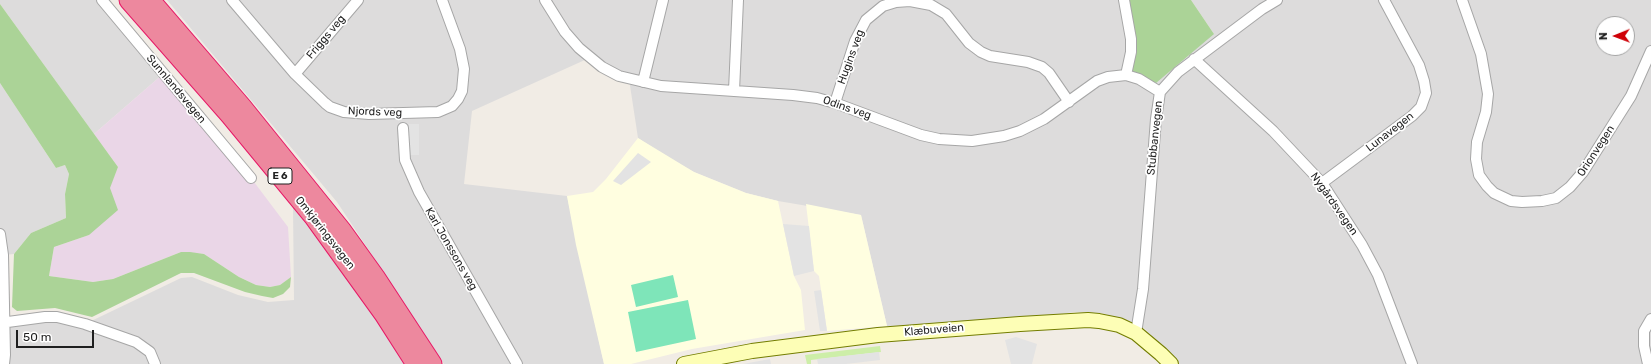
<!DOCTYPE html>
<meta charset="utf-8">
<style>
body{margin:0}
#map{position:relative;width:1651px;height:364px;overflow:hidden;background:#f1ece5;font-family:Rubik,sans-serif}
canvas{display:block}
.north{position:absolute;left:1595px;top:16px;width:40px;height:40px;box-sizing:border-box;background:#fff;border:1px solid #a5a5a5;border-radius:50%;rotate:269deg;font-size:11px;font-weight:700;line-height:16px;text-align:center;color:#1f1f1f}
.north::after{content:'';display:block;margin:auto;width:14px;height:18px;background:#cf0007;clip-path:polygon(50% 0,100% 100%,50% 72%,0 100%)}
.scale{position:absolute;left:16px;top:330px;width:78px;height:18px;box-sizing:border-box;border:2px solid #1f1f1f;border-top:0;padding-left:5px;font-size:12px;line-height:14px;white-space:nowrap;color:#1f1f1f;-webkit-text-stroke:3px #fff;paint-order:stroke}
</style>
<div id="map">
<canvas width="1651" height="364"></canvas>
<div class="north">N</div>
<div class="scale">50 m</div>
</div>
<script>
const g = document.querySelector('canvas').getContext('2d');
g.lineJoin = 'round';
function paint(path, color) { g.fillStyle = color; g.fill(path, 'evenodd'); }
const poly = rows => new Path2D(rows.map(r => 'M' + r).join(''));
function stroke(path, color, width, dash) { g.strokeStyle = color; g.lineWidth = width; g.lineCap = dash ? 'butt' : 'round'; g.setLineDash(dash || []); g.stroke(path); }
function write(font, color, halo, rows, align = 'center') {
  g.font = font + ' Rubik,sans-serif'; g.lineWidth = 3.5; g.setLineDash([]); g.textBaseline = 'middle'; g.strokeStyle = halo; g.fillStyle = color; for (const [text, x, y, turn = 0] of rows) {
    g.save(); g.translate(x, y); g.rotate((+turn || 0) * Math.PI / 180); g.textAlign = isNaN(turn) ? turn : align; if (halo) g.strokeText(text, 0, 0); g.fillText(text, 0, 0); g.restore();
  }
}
const residential = poly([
 [0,0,101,0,163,74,94,134,0,4],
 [167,0,1125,0,1214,34,1191,0,1651,0,1651,364,1177,364,1145,329,1126,320,1101,313,1074,312,1054,315,902,326,887,326,861,215,778,201,746,193,694,172,665,156,638,138,629,79,631,74,587,59,472,111,464,184,567,196,604,364,444,364,337,202],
 [1603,24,1627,24,1627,48,1603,48],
 [0,83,56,168,65,165,69,174,65,194,66,218,31,233,14,254,3,255,4,323,57,317,85,324,181,278,192,277,238,295,268,302,294,300,293,207,361,297,407,364,0,364]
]);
const industrial = poly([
 [163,74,251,178,288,227,291,277,280,285,270,287,256,285,239,277,204,254,181,252,113,279,93,282,49,276,54,247,89,235,118,167,94,134]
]);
const education = poly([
 [638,138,694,172,746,193,778,201,794,276,801,290,805,330,692,349,631,364,604,364,576,245,567,196,593,192,606,179],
 [806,204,861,215,887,326,827,331,819,276,814,271]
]);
const grass = poly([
 [880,346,881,352,811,360,811,364,807,364,805,355]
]);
const forest = poly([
 [1125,0,1191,0,1214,34,1156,83,1129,70],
 [0,4,118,167,110,188,118,210,89,235,54,247,49,276,93,282,113,279,181,252,190,252,204,254,239,277,256,285,270,287,280,285,291,277,290,287,283,294,273,298,262,296,245,292,194,273,181,273,92,317,55,308,17,311,12,307,14,254,31,233,66,218,65,194,69,174,65,165,56,168,0,83]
]);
const pitch = poly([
 [673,275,678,297,636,307,631,285],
 [688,300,696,339,636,352,628,312]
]);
const parking = poly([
 [409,124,419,124,419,155,409,155],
 [638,153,651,162,621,185,613,181],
 [783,224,809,226,814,271,794,276],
 [821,290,827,331,820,331,814,291],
 [1016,337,1037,344,1032,364,1011,364,1005,340],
 [879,352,880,360,846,364,818,364,817,359],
 [770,359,771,364,743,364]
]);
const street = poly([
 [102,0,251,178],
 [232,0,295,74,325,103,330,107,344,112,369,114,438,112,452,106,458,99,462,91,464,69,460,49,442,0],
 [545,0,565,32,579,48,602,67,619,76,661,86,793,95,817,98,835,103,921,135,939,139,972,141,1004,136,1020,131,1044,119,1097,81,1108,77,1126,75,1139,79,1160,92],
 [1124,0,1131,39,1131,52,1126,75],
 [1462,0,1481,54,1488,94,1486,112,1477,142,1476,159,1479,175,1487,186,1494,193,1511,201,1522,202,1542,201,1556,198,1570,187,1583,172,1631,96,1651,51],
 [1194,59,1273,131,1322,183,1362,245,1378,275,1412,364],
 [295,74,358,0],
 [643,82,663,0],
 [734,91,738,0],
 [835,103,855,41,866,20,883,6,896,2,910,1,931,5,946,14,969,43,981,52,990,56,1028,62,1042,67,1049,73,1069,102],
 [403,128,405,160,419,192,517,364],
 [1322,183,1412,116,1421,107,1426,93,1424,81,1419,65,1384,0],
 [0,234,3,255,5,355,4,364],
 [0,323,45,317,57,317,85,324,136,342,150,352,155,364],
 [1136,333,1143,289,1156,119,1160,92,1178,72,1262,9,1277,0],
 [1648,364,1644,346,1644,331,1651,319]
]);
const secondary = poly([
 [684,364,752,351,878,335,1020,324,1088,320,1099,321,1119,325,1136,333,1161,354,1171,364]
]);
const highway = poly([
 [129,0,230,115,314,217,384,314,416,364],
 [150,0,242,107,342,231,375,277,432,364]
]);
const shields = [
 [280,176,24]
];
const shieldNames = [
 ["E 6",280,176]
];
const streetNames = [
 ["Friggs veg",326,37,-50],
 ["Hugins veg",851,57,-70],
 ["Sunnlandsvegen",176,89,50],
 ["Odins veg",847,108,19],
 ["Njords veg",375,112,2],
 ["Lunavegen",1390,132,-38],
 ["Stubbanvegen",1155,138,-84],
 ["Orionvegen",1596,151,-57],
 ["Nygårdsvegen",1334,204,55],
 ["Omkjøringsvegen",325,233,52],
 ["Karl Jonssons veg",451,249,60],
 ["Klæbuveien",934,330,-5]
];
paint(residential, '#dddcdc');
paint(industrial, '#ead6e7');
paint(education, '#fffee0');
paint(grass, '#cdeea8');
paint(forest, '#abd397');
paint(pitch, '#7ee5b9');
paint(parking, '#e3e3e3');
stroke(street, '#a6a6a6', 12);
stroke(secondary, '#737d00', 16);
stroke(highway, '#e71967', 21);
stroke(street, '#fff', 10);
stroke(secondary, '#fdfeb6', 14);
stroke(highway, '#ed889e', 19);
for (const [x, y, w] of shields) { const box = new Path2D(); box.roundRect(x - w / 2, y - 8, w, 16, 3); g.fillStyle = '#fff'; g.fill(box); stroke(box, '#1f1f1f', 1); }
write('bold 10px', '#1f1f1f', null, shieldNames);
write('11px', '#1f1f1f', '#fff', streetNames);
</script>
